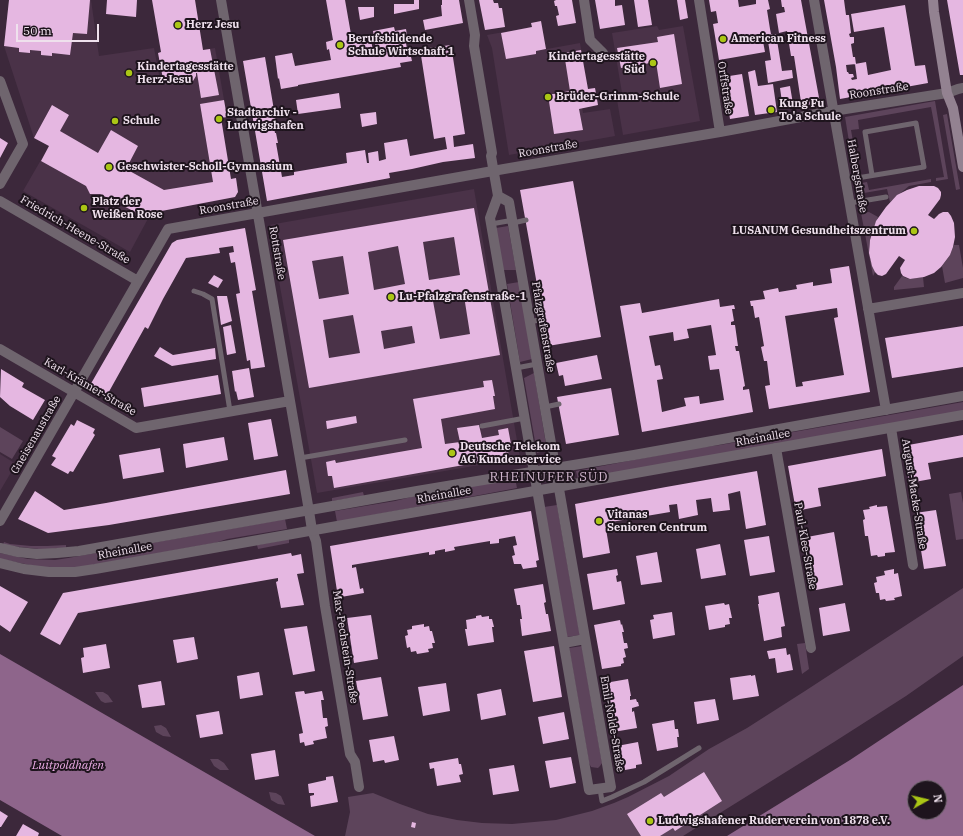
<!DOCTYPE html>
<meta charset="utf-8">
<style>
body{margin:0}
#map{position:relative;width:963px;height:836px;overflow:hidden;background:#3c283b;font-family:"IBM Plex Serif",serif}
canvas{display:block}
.north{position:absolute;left:907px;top:780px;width:40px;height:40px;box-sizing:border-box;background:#1e141d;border:1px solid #726670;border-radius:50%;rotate:82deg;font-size:11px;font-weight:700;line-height:16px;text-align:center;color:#efe1ed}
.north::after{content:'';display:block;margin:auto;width:14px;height:18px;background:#abc615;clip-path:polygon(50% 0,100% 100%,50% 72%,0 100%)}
.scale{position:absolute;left:16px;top:24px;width:83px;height:18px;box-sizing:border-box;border:2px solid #efe1ed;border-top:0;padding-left:5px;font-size:12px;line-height:14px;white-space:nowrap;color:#efe1ed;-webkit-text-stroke:3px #1e141d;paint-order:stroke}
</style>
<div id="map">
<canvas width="963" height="836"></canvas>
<div class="north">N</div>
<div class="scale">50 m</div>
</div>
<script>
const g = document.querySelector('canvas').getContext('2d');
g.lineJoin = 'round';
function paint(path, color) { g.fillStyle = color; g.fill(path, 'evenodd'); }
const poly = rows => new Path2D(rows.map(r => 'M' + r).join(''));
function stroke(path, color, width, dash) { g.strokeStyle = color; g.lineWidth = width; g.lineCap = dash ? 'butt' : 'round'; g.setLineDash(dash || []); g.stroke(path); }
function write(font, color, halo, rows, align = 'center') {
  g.font = font + ' "IBM Plex Serif",serif'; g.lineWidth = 4; g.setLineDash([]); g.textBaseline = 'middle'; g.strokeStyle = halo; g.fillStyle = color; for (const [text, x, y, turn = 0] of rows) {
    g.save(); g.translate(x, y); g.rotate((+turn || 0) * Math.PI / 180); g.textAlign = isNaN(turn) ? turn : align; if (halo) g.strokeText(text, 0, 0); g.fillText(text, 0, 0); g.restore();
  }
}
const built = poly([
 [9,0,91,0,99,56,154,48,160,80,177,77,178,80,182,83,188,84,191,83,195,79,196,73,201,72,203,50,215,48,224,100,200,105,213,182,236,178,238,192,235,197,151,213,130,252,23,191,49,146,34,138,4,46],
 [657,26,659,30,683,26,700,121,623,135,616,94,622,93,612,33],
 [532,27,536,51,580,43,588,89,595,88,598,105,582,108,583,113,610,109,615,136,509,155,492,48,487,35],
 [474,189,520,458,317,493,269,225],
 [0,454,16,464,0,491]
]);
const green = poly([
 [935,101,948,179,936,181,936,178,944,177,931,107,858,120,859,129,851,130,858,171,854,172,845,117],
 [947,114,960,189,956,190,943,115],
 [931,179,931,182,909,186,890,202,887,189,858,194,856,184,867,182,869,190],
 [869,212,878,217,871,234,869,247,870,258,875,272,873,276,861,213],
 [508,226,516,270,503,270,496,228],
 [954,245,959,245,963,268,963,278,945,283,942,266,950,255],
 [902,276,906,278,910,279,923,277,924,287,894,290,894,287],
 [519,282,532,359,520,362,507,284],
 [534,373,547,450,537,453,524,378],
 [963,402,963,411,578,480,576,471,696,448,720,445],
 [0,427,23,441,12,459,0,452],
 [515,478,517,488,337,522,335,511,395,501,415,496],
 [363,492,364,496,332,501,332,498],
 [961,492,963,503,963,539,956,540,949,494],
 [557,505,580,635,567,637,544,507],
 [285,519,287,529,227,539,215,543,82,567,45,568,0,559,0,553,28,559,55,560,68,558],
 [289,539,289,543,258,549,257,545],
 [4,542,10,544,31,546,47,546,66,545,66,549,47,550,3,545],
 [963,588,963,656,906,696,834,742,683,836,345,836,350,812,348,797,373,793,400,804,428,814,457,820,482,823,512,824,556,820,592,811,614,803,628,797,669,776,709,749,747,728,805,691],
 [805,643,809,669,802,674,797,644],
 [582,646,602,763,600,766,598,768,591,767,589,763,569,648],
 [95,692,103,692,108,695,113,702,105,703,101,701],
 [161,725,166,728,171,737,163,736,156,732,154,726],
 [210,759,218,759,224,763,229,770,220,770,214,766],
 [269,792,276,793,281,796,285,805,278,804,271,800]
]);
const water = poly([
 [0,654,315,836,62,836,0,800],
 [963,685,963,836,727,836,850,760],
 [915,788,939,788,939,812,915,812]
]);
const building = poly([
 [9,0,90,0,87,34,73,33,70,55,52,53,52,56,41,55,41,51,30,50,30,53,19,52,19,48,4,46],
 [107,0,137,0,136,17,106,14],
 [152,0,195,0,203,50,210,49,219,95,201,98,197,73,196,73,196,76,193,81,188,84,182,83,178,80,177,77,163,79,158,53,161,52],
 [326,0,345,0,352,40,364,37,365,41,371,40,373,51,367,52,368,57,377,55,373,31,394,27,395,31,406,29,408,42,406,43,407,49,409,48,412,61,400,63,401,67,298,85,298,86,281,89,279,78,278,79,275,56,292,53,295,66,331,60,329,49,327,50,326,42,333,40],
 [414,0,419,0,419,9,394,14,394,4,414,4],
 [442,0,459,0,463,23,425,30,423,20,442,16,441,5,442,5],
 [479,0,493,0,494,3,498,3,499,8,502,8,505,27,485,30],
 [556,0,572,0,576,23,558,26,556,16,559,15,557,6,555,6,554,1],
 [595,0,615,0,615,6,622,5,625,25,600,29],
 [634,0,648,0,652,25,638,27],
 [677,0,685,0,688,18,680,20],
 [709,0,738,0,739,7,756,4,756,0,768,0,770,9,767,10,770,29,771,34,776,34,782,71,792,70,793,78,768,83,765,61,771,60,767,35,762,36,765,52,719,60,713,24,718,23,716,11,711,12],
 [781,0,801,0,820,103,783,109,780,88,790,86,793,104,801,102,794,56,791,56,787,31,779,33,776,14,785,12,784,7,782,7],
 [824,0,844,0,846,15,849,15,851,33,849,34,850,37,854,37,854,43,851,44,853,57,855,57,856,64,846,65,847,72,848,72,849,74,853,74,854,77,851,78,852,80,857,79,855,64,866,62,868,75,891,70,884,27,854,32,851,14,905,5,915,66,925,65,928,83,840,99,836,67],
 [947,0,963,0,963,75,960,75],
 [358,7,374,7,374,17,360,20],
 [541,21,546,49,536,51,536,54,506,59,501,33,532,27,531,23],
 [674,34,682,84,660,88,656,62,621,68,617,48,658,42,657,37],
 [451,45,465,134,453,136,454,147,473,144,475,158,443,162,412,169,389,173,390,178,267,201,243,61,265,57,276,122,273,122,275,133,276,133,278,143,276,143,282,177,294,175,294,172,347,163,346,153,365,150,367,163,369,163,368,153,378,151,379,161,386,159,384,143,407,139,410,156,447,149,445,137,434,139,420,49],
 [581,50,588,89,595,88,598,105,579,109,583,130,554,134,548,95,570,91,564,53],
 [755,70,758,86,773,84,777,112,755,115,748,72],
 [742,74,749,116,730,119,723,77],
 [339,93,341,108,298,114,296,100],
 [224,100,227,117,221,118,231,179,236,178,238,192,235,197,151,213,147,218,100,194,90,194,86,186,41,161,49,146,34,138,52,105,69,115,60,131,98,153,111,130,138,146,126,169,164,190,213,182,200,104],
 [376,112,377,124,362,127,360,114],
 [0,138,8,143,0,158],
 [573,181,601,337,548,346,520,190],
 [919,186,934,186,938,188,941,192,941,195,940,199,928,215,934,219,939,214,943,212,948,212,951,216,954,223,955,237,953,247,950,255,941,267,934,273,924,277,910,279,903,276,901,273,900,268,905,260,899,256,886,274,882,276,878,275,875,272,872,266,869,253,870,240,876,221,886,207,897,195,907,190],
 [474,208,500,355,309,388,283,240],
 [454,237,460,275,429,280,423,242],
 [398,246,405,284,374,290,368,252],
 [343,256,349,294,319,299,312,261],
 [464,296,470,334,440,339,433,301],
 [353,315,360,353,329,358,323,320],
 [412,326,415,343,384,349,381,331],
 [245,228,256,290,252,291,265,367,251,369,250,360,247,361,236,294,240,293,235,262,231,263,229,253,234,252,233,246,219,248,220,253,186,258,163,299,148,329,145,327,106,397,89,387,172,243,177,240],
 [849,266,870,392,769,409,765,386,770,385,767,361,764,361,761,347,764,346,759,317,755,318,753,306,751,306,750,301,765,299,763,291,778,288,779,292,797,289,796,285,813,282,813,286,832,283,830,269],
 [837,308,838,317,834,318,844,375,802,382,803,386,796,387,785,316],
 [214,275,223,280,218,288,208,283],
 [217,296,227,296,232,321,221,325],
 [719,299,720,307,734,305,735,309,732,309,734,321,731,322,731,325,735,325,738,346,735,346,736,351,739,351,745,386,743,387,743,390,749,389,753,412,642,432,620,306,640,303,642,313],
 [711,325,716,355,708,356,710,370,719,369,724,400,700,404,699,396,684,398,686,406,662,412,657,380,663,379,660,365,655,366,649,336,673,332,674,341,689,338,687,329],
 [231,325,236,353,227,355,223,327],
 [963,326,963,367,892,378,885,338],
 [160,347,173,355,215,348,216,359,172,366,154,356],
 [597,355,602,379,565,386,563,375,559,376,556,363],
 [249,368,254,397,238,400,236,391,235,392,232,371],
 [1,369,24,383,22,387,45,400,33,420,10,406,0,397],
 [218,375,221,394,144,407,141,388],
 [492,380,495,396,493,396,495,409,441,419,445,444,460,442,457,428,479,425,482,438,499,435,498,430,508,428,511,444,507,445,509,457,334,488,332,476,328,476,326,462,335,460,336,463,422,448,413,399,484,387,483,381],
 [611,388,619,435,566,444,557,397],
 [356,416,357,423,327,429,326,421],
 [271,419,278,456,254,460,248,423],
 [77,420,95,429,93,433,95,435,73,472,70,471,68,474,51,465,56,458,52,456,71,424,74,426],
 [963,435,963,457,928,463,931,479,909,483,903,446],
 [224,437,228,460,186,468,183,444],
 [160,448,164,472,123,479,119,455],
 [882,449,886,476,818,488,821,506,796,511,788,466],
 [286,470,290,494,109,525,48,533,18,519,35,491,64,510,106,503],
 [757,471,766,525,746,529,740,491,728,494,730,510,713,512,711,498,696,500,698,515,679,519,677,504,669,505,670,512,605,523,610,553,583,558,575,504,666,487],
 [877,505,877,507,887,506,895,552,885,553,885,556,878,557,877,555,871,556,868,536,865,536,863,520,865,519,863,510,870,509,869,507],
 [936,510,946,566,924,569,915,513],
 [531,511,539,560,536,561,537,567,523,569,521,564,514,564,512,556,515,555,513,546,517,545,515,536,499,539,499,543,490,544,490,541,454,547,455,550,445,552,445,549,435,551,435,554,429,555,429,552,352,565,352,568,356,567,360,589,363,588,364,593,341,597,341,590,337,591,330,546],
 [834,532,843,585,816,590,807,537],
 [769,536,775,572,750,576,744,540],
 [720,544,726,575,701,579,696,549],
 [657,552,662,582,641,585,636,556],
 [291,553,292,556,301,554,304,573,297,574,304,605,281,608,276,582,278,581,278,578,78,613,60,645,40,634,63,593],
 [617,569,618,575,616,576,617,582,621,581,625,604,593,610,587,574],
 [894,569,894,574,898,573,902,596,894,598,895,600,886,601,885,599,880,600,879,593,876,593,874,583,877,582,876,577,885,575,884,571],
 [543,584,546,602,544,603,546,614,548,614,551,631,522,636,520,619,522,619,520,605,517,605,514,589],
 [0,586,28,602,10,632,0,625],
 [779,592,785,626,781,627,782,637,764,641,758,604,759,604,758,596],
 [724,603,725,605,729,604,732,618,729,618,730,624,725,625,725,627,709,630,705,606],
 [845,603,850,631,823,636,819,608],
 [672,612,675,635,653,639,650,620,654,619,653,615],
 [371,615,378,659,354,663,347,618],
 [481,615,482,617,489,616,489,619,492,619,494,627,492,627,494,642,468,646,465,629,467,629,466,620,476,618,476,616],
 [620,620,621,625,622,624,624,632,622,632,624,643,627,643,628,648,624,649,626,657,623,658,624,663,621,664,621,666,602,669,594,625],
 [424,624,424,627,429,626,430,631,432,631,435,643,432,643,433,648,428,649,429,652,417,654,416,651,411,652,410,647,407,648,405,636,408,635,407,630,412,629,412,626],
 [307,626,315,671,293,675,284,629],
 [194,637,198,659,177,663,173,640],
 [106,644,110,668,83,673,81,658,84,657,83,648],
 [554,646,562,697,533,702,524,651],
 [786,648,787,655,790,654,793,670,777,673,775,658,769,659,767,651],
 [259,672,263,695,240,699,237,676],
 [751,675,751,676,755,675,759,696,733,700,730,678],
 [381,677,388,716,363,720,356,681],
 [628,679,631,696,630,696,630,700,636,699,637,702,638,702,639,706,632,708,632,712,634,711,637,728,613,732,605,683],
 [161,681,165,705,142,708,138,685],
 [446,683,450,711,423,716,418,687],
 [501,689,506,715,481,720,477,694],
 [304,691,305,694,322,691,324,700,321,700,323,718,327,718,328,726,325,727,327,738,313,741,314,744,305,746,304,742,300,743,299,734,303,733,295,692],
 [715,699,719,720,697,724,694,702],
 [219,711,223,734,200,738,196,715],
 [564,712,569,739,543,744,538,717],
 [674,720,675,729,678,729,679,737,677,737,678,747,657,751,652,724],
 [394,736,399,760,385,763,384,760,373,762,369,740],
 [638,742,642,764,636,765,636,768,625,770,624,763,621,764,617,746],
 [275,750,279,776,255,780,251,754],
 [571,757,576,783,550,788,545,761],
 [458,758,459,764,461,764,463,774,459,775,461,782,437,786,434,768,430,769,429,763],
 [514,765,519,791,493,795,489,769],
 [704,772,722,801,675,831,673,828,660,836,641,836,627,814,661,793,664,797],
 [333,776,338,802,311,807,310,796,314,795,314,793,309,793,308,784,326,780,326,777],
 [0,811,8,816,1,827,0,827],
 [412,822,416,823,415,828,411,827],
 [23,824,39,833,38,836,16,836]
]);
const service = poly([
 [845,180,924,167,916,123,865,132,872,175],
 [850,203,886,197],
 [491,224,508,221,513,223,526,220],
 [194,291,203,294,212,299,230,411],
 [530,322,543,319],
 [516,368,537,364],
 [545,407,559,404],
 [482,426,525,418],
 [300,458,405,440],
 [600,789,602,801,612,797,644,782,699,748]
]);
const minor = poly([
 [221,0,309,511,312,530,316,541,325,606,350,754,355,762,359,787],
 [469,0,475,35,474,46,492,153,491,156,498,196,490,218,589,790,611,787,509,202,498,196],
 [584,0,590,40,603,53],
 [699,0,720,132],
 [814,0,886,410],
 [0,81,23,144,0,184],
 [0,201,138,281],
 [868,309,963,293],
 [0,349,136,428,290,401],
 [891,428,913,565],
 [776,448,811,648],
 [0,521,168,229,504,169,720,132,833,111,947,93,958,89,963,88],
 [564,643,585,639]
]);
const tertiary = poly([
 [0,548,18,552,37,554,57,553,79,551,417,491,634,455,963,396],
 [0,563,24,569,49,572,75,572,95,569,963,415]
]);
const secondary = poly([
 [933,0,934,12,947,93,953,108,963,167]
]);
const markers = [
 [178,25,4,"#abc615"],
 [723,39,4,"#abc615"],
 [340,45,4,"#abc615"],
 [653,63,4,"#abc615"],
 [129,73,4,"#abc615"],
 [548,97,4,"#abc615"],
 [771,110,4,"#abc615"],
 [219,119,4,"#abc615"],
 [115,121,4,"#abc615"],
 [109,167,4,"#abc615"],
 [84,208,4,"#abc615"],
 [914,231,4,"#abc615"],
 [391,297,4,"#abc615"],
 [452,453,4,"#abc615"],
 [599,521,4,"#abc615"],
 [650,821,4,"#abc615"]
];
const poiNames = [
 ["Herz Jesu",186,25],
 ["Berufsbildende",348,39],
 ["Schule Wirtschaft 1",348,52],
 ["American Fitness",731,39],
 ["Kindertagesstätte",645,57,"right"],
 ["Süd",645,70,"right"],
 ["Kindertagesstätte",137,67],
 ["Herz-Jesu",137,80],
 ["Brüder-Grimm-Schule",556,97],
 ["Kung Fu",779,104],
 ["To'a Schule",779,117],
 ["Stadtarchiv -",227,113],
 ["Ludwigshafen",227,126],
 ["Schule",123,121],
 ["Geschwister-Scholl-Gymnasium",117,167],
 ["Platz der",92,202],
 ["Weißen Rose",92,215],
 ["LUSANUM Gesundheitszentrum",906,231,"right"],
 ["Lu-Pfalzgrafenstraße-1",399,297],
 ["Deutsche Telekom",460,447],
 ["AG Kundenservice",460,460],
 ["Vitanas",607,515],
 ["Senioren Centrum",607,528],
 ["Ludwigshafener Ruderverein von 1878 e.V.",658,821]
];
const streetNames = [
 ["Orffstraße",725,88,81],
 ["Roonstraße",879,91,-9],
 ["Roonstraße",548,149,-10],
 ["Halbergstraße",857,176,80],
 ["Roonstraße",229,206,-10],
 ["Friedrich-Heene-Straße",75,230,30],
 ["Rottstraße",277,253,80],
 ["Pfalzgrafenstraße",543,327,80],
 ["Karl-Krämer-Straße",90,387,30],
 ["Gneisenaustraße",36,435,-60],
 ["Rheinallee",763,438,-10],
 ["August-Macke-Straße",914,494,81],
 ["Rheinallee",444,495,-10],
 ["Paul-Klee-Straße",805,546,80],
 ["Rheinallee",125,551,-10],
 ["Max-Pechstein-Straße",345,647,81],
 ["Emil-Nolde-Straße",612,724,80]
];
const waterNames = [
 ["Luitpoldhafen",68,766]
];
const quarterNames = [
 ["RHEINUFER SÜD",549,477]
];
paint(built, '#4a3248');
paint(green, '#5d445b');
paint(water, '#8e658b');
paint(building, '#e5b7e1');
stroke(service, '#6f656e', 5);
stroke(minor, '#6f656e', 10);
stroke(tertiary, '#6f656e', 10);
stroke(secondary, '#938291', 10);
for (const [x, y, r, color] of markers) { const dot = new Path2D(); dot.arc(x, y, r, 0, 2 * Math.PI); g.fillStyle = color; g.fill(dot); stroke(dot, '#1e141d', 1.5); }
write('bold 11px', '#efe1ed', '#1e141d', poiNames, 'left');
write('11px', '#efe1ed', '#1e141d', streetNames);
write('italic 12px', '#e9aae3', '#1e141d', waterNames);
g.letterSpacing = '1px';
write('13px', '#d0b6cd', '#1e141d', quarterNames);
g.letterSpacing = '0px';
</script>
